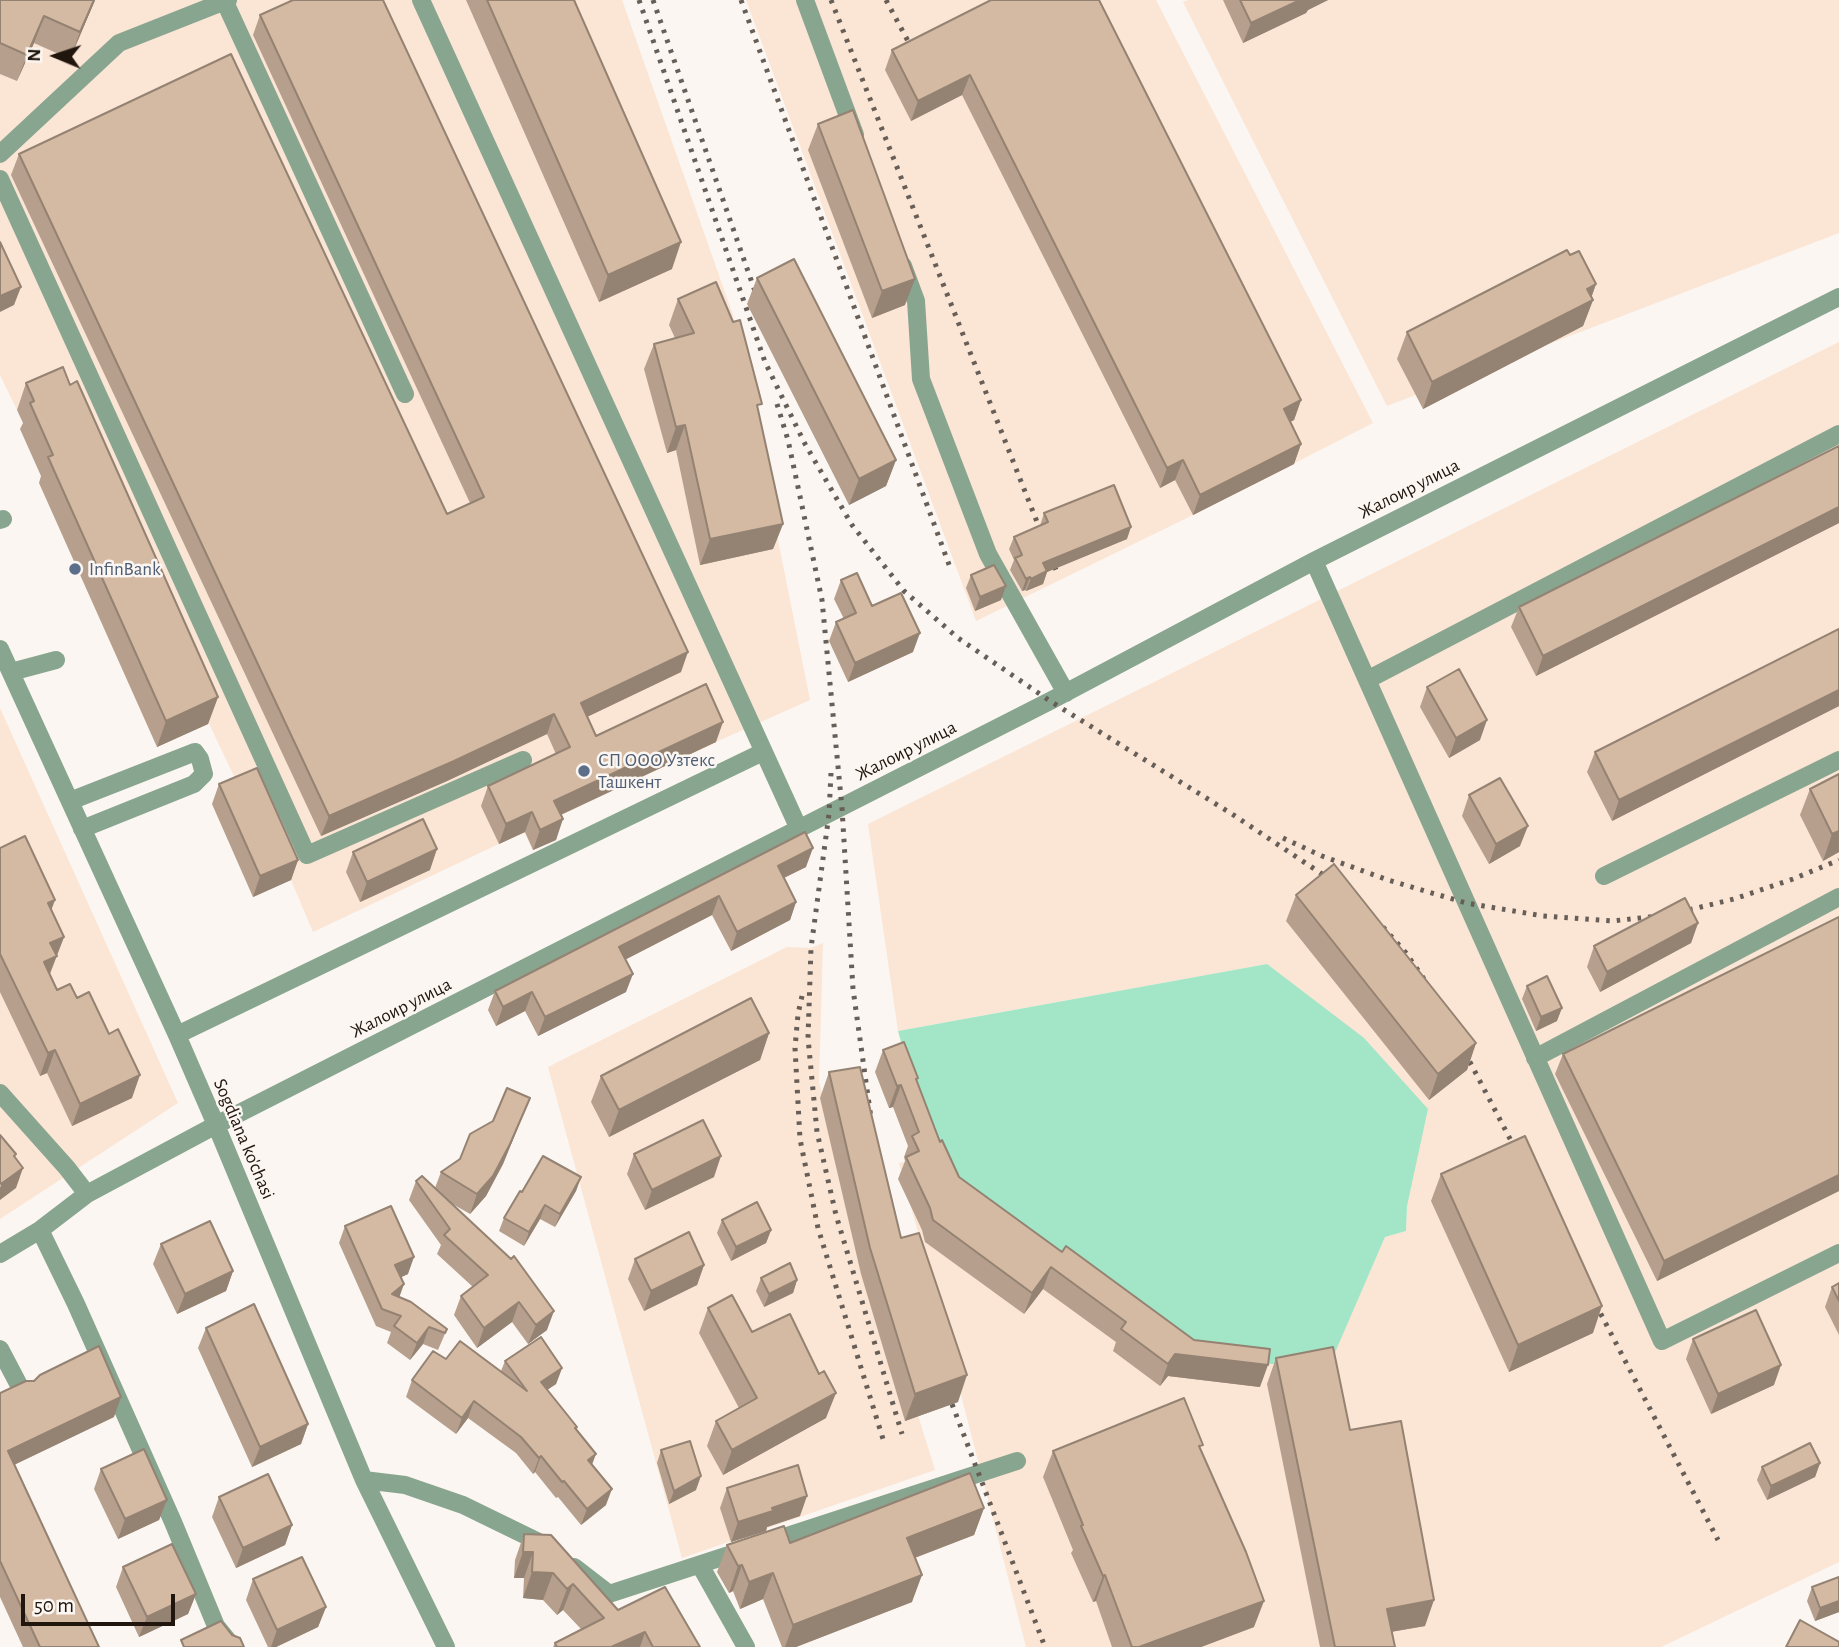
<!DOCTYPE html>
<meta charset="utf-8">
<style>
body{margin:0}
#map{position:relative;width:1839px;height:1647px;overflow:hidden;background:#fbf6f1;font-family:"Alegreya Sans",sans-serif}
canvas{display:block}
.north{position:absolute;left:21px;top:21px;width:70px;height:70px;-webkit-text-stroke:5px #fbf6f1;paint-order:stroke;rotate:272deg;font-size:19px;font-weight:700;line-height:28px;text-align:center;color:#20160e}
.north::after{content:'';display:block;margin:auto;width:24px;height:32px;background:#20160e;clip-path:polygon(50% 0,100% 100%,50% 72%,0 100%)}
.scale{position:absolute;left:21px;top:1594px;width:154px;height:32px;box-sizing:border-box;border:4px solid #20160e;border-top:0;padding-left:9px;font-size:21px;line-height:24px;white-space:nowrap;color:#20160e;-webkit-text-stroke:5px #fbf6f1;paint-order:stroke}
</style>
<div id="map">
<canvas width="1839" height="1647"></canvas>
<div class="north">N</div>
<div class="scale">50 m</div>
</div>
<script>
const g = document.querySelector('canvas').getContext('2d');
g.lineJoin = 'round';
function paint(path, color) { g.fillStyle = color; g.fill(path, 'evenodd'); }
const poly = rows => new Path2D(rows.map(r => 'M' + r).join(''));
function stroke(path, color, width, dash) { g.strokeStyle = color; g.lineWidth = width; g.lineCap = dash ? 'butt' : 'round'; g.setLineDash(dash || []); g.stroke(path); }
function write(font, color, halo, rows, align = 'center') {
  g.font = font + ' "Alegreya Sans",sans-serif'; g.lineWidth = 5; g.setLineDash([]); g.textBaseline = 'middle'; g.strokeStyle = halo; g.fillStyle = color; for (const [text, x, y, turn = 0] of rows) {
    g.save(); g.translate(x, y); g.rotate((+turn || 0) * Math.PI / 180); g.textAlign = isNaN(turn) ? turn : align; if (halo) g.strokeText(text, 0, 0); g.fillText(text, 0, 0); g.restore();
  }
}
const built = poly([
 [0,0,622,0,733,315,810,700,716,742,547,821,556,840,533,850,524,832,313,932,291,880,253,897,212,804,241,791,53,394,17,410,0,375],
 [746,0,1156,0,1373,423,1193,515,976,621],
 [1188,0,1839,0,1839,233,1387,406,1183,2],
 [1839,342,1839,1562,1661,1647,1026,1647,937,1302,899,1163,933,1157,1329,1364,1385,1237,1406,1231,1407,1206,1267,964,898,1031,868,824],
 [0,708,178,1103,0,1219],
 [823,943,819,1082,845,1181,935,1470,682,1558,548,1067,787,947,811,948]
]);
const green = poly([
 [1267,964,1364,1038,1428,1109,1407,1206,1406,1231,1385,1237,1330,1364,1267,1364,1192,1353,1021,1247,933,1157,898,1031]
]);
const minor = poly([
 [224,0,405,394],
 [421,0,799,829],
 [805,0,855,135],
 [0,154,119,43,228,0],
 [0,179,307,855,523,760],
 [903,266,916,301,921,379,988,554,1066,693],
 [0,520,3,519],
 [1314,561,1662,1341,1839,1253],
 [0,649,177,1035,216,1125,364,1480,446,1647],
 [11,672,56,660],
 [1367,680,1839,434],
 [70,801,195,752,200,759,204,774,194,784,82,829],
 [1604,876,1839,760],
 [177,1035,763,752],
 [1535,1058,1839,897],
 [0,1093,67,1168,87,1194],
 [40,1230,76,1304,173,1522,216,1626,233,1647],
 [0,1254,40,1230,87,1194,216,1125,1050,701,1314,561,1839,297],
 [0,1349,22,1391],
 [364,1480,405,1485,463,1505,543,1544],
 [700,1565,746,1647],
 [574,1567,609,1594,1017,1461]
]);
const rail = poly([
 [639,0,765,362,805,444,852,525,904,591,958,638,1050,701,1232,814,1337,884],
 [653,0,757,297],
 [741,0,951,570],
 [831,0,1056,570],
 [886,0,909,43],
 [777,404,788,440,822,600,842,808,853,989,871,1118],
 [831,773,829,814,811,948,808,1038,817,1132,836,1215,902,1434],
 [1283,838,1322,856,1388,880,1466,903,1543,916,1612,921,1668,915,1734,899,1793,879,1839,860],
 [1383,927,1406,953,1426,982],
 [802,996,798,1014,795,1048,800,1139,818,1228,883,1439],
 [1460,1043,1520,1158],
 [1591,1295,1718,1540],
 [952,1404,1045,1647]
]);
const wall = poly([
 [0,0,95,0,70,59,34,43,17,81,0,74],
 [466,0,575,0,672,269,599,302],
 [991,0,1301,400,1294,420,1290,422,1301,444,1294,464,1193,515,1175,480,1160,488,962,95,911,121,885,70,892,50],
 [1223,0,1328,0,1308,10,1306,13,1243,43],
 [260,15,681,672,587,717,596,736,716,742,561,815,556,840,533,850,525,832,499,844,481,806,488,786,556,754,547,734,447,781,321,836,11,175,19,154,447,514,470,503,253,35],
 [818,124,905,305,872,318,808,150],
 [1570,255,1596,284,1591,298,1593,300,1583,326,1423,409,1397,359,1407,332],
 [757,278,896,460,886,486,849,505,747,304],
 [678,299,759,413,783,524,773,549,700,565,676,450,667,453,644,369,654,344,675,338,669,325],
 [26,383,70,385,218,697,208,724,157,747,39,483,41,476,20,429,23,423,17,410],
 [1839,446,1839,523,1536,676,1511,627,1519,607],
 [1044,513,1127,539,1047,572,1043,584,1026,591,1025,590,1022,591,1010,570,1014,560,1009,549,1014,537,1040,526],
 [971,575,1001,600,975,611,966,588],
 [841,580,872,606,913,652,848,682,829,641,836,622,844,619,834,599],
 [1839,629,1839,706,1612,821,1587,772,1595,752],
 [1427,687,1480,740,1449,758,1420,707],
 [1839,774,1839,852,1823,861,1800,815,1810,789],
 [219,784,298,860,291,880,253,897,212,804],
 [1469,795,1520,846,1489,864,1462,816],
 [805,832,806,867,784,878,796,902,790,920,731,951,712,915,626,959,626,992,538,1036,525,1011,496,1026,488,1010,495,991],
 [0,848,51,910,64,937,50,974,57,990,77,998,132,1098,72,1126,47,1073,40,1076,0,992],
 [353,852,430,870,360,902,346,872],
 [1296,895,1476,1043,1467,1070,1429,1100,1286,921],
 [1839,917,1839,1191,1657,1281,1555,1074,1563,1054],
 [1698,923,1691,943,1600,992,1587,967,1594,946],
 [1527,986,1557,1021,1536,1031,1522,999],
 [769,1033,760,1060,609,1137,591,1102,601,1076],
 [883,1050,918,1078,917,1081,940,1142,959,1177,1062,1252,1260,1387,1168,1376,1160,1386,1113,1351,1116,1342,1043,1289,1024,1314,925,1242,922,1230,898,1179,905,1161,904,1157,908,1146,893,1107,889,1108,875,1072],
 [829,1072,958,1402,905,1421,861,1274,820,1098],
 [530,1098,503,1164,486,1196,470,1214,449,1202,547,1330,528,1344,512,1322,477,1348,454,1315,461,1296,473,1287,437,1254,441,1245,409,1200,416,1181,435,1188,441,1172,460,1159,493,1121],
 [634,1154,714,1177,645,1210,627,1174],
 [1441,1174,1593,1333,1509,1372,1431,1201],
 [581,1177,576,1191,555,1227,540,1219,524,1246,499,1231,504,1218,522,1192],
 [722,1220,771,1230,766,1243,731,1261,717,1233],
 [345,1226,408,1274,401,1277,399,1297,447,1329,438,1350,423,1344,410,1360,387,1343,391,1332,376,1326,339,1243],
 [161,1244,233,1271,226,1291,177,1314,153,1264],
 [635,1259,704,1265,697,1285,644,1311,628,1279],
 [761,1278,797,1280,793,1293,764,1307,756,1291],
 [1839,1283,1839,1335,1825,1307,1832,1287],
 [708,1308,752,1332,819,1374,826,1418,723,1475,707,1446,716,1421,739,1408,699,1333],
 [206,1328,308,1424,301,1444,252,1467,198,1348],
 [1693,1339,1774,1385,1711,1414,1686,1359],
 [1276,1358,1350,1430,1425,1626,1391,1632,1395,1647,1320,1647,1267,1384],
 [446,1359,501,1371,505,1361,562,1368,556,1384,547,1390,576,1429,592,1465,606,1505,581,1525,558,1497,556,1498,535,1472,533,1474,516,1453,468,1418,456,1434,406,1397,412,1380],
 [34,1381,114,1417,14,1465,99,1647,23,1647,0,1597,0,1393],
 [661,1450,696,1490,669,1504,657,1463],
 [1053,1451,1201,1451,1254,1627,1201,1647,1112,1647,1096,1601,1093,1602,1071,1553,1073,1550,1043,1477],
 [1820,1463,1815,1477,1767,1500,1757,1480,1762,1467],
 [101,1469,167,1500,159,1520,118,1539,94,1489],
 [727,1488,800,1516,767,1527,766,1531,731,1542,720,1508],
 [219,1497,292,1525,285,1545,236,1568,212,1517],
 [984,1508,974,1535,915,1558,912,1602,796,1647,782,1647,763,1599,740,1609,733,1591,729,1593,717,1572,727,1545,790,1543],
 [524,1534,618,1610,700,1647,553,1647,555,1643,581,1629,563,1610,557,1615,543,1600,523,1598,524,1578,514,1578,515,1560],
 [123,1567,196,1594,188,1614,139,1637,116,1587],
 [1839,1577,1839,1612,1815,1621,1807,1601,1812,1587],
 [253,1579,326,1607,318,1627,276,1647,268,1647,246,1600]
]);
const shadedWall = poly([
 [94,0,95,0,70,59,80,32],
 [1300,0,1328,0,1308,10,1306,13,1243,43,1251,23],
 [44,16,34,43,17,81,27,55],
 [970,75,962,95,911,121,918,101],
 [681,242,672,269,599,302,608,275],
 [915,279,905,305,872,318,882,291],
 [1596,284,1590,301,1593,300,1583,326,1423,409,1432,382,1587,289],
 [21,287,14,305,0,312,0,296],
 [1301,400,1294,420,1276,429,1284,409],
 [685,425,676,450,667,453,676,427],
 [1301,444,1294,464,1193,515,1200,495],
 [896,460,886,486,849,505,859,479],
 [1183,460,1175,480,1160,488,1167,468],
 [1839,507,1839,523,1536,676,1543,656],
 [783,524,773,549,700,565,710,539],
 [1131,527,1127,539,1047,572,1043,584,1026,591,1031,579,1043,563],
 [1030,577,1025,590,1022,591,1026,579],
 [1006,586,1001,600,975,611,980,597],
 [920,633,913,652,848,682,855,663],
 [688,652,681,672,574,723,581,703],
 [1839,690,1839,706,1612,821,1619,800],
 [218,697,208,724,157,747,166,721],
 [554,714,547,734,447,781,321,836,329,816],
 [1487,720,1480,740,1449,758,1456,738],
 [723,722,716,742,547,821,554,801],
 [532,812,525,832,499,844,506,824],
 [563,819,556,840,533,850,540,830],
 [1528,826,1520,846,1489,864,1496,844],
 [1839,831,1839,852,1823,861,1832,834],
 [813,848,806,867,771,884,778,866],
 [437,849,430,870,360,902,367,882],
 [298,860,291,880,253,897,260,876],
 [719,896,712,915,613,966,619,947],
 [55,900,47,922,48,903],
 [796,902,790,920,731,951,737,932],
 [1698,923,1691,943,1600,992,1607,972],
 [64,937,48,978,35,984,50,943],
 [633,974,626,992,538,1036,545,1017],
 [532,992,525,1011,496,1026,503,1007],
 [1562,1008,1557,1021,1536,1031,1541,1017],
 [769,1033,760,1060,609,1137,619,1110],
 [1476,1043,1467,1070,1429,1100,1438,1074],
 [55,1050,47,1073,40,1076,48,1053],
 [140,1075,132,1098,72,1126,80,1104],
 [901,1085,893,1107,889,1108,897,1086],
 [530,1098,503,1164,486,1196,470,1214,477,1194],
 [721,1156,714,1177,645,1210,652,1190],
 [23,1168,16,1188,0,1200,0,1188,1,1184],
 [1839,1175,1839,1191,1657,1281,1664,1261],
 [581,1177,576,1191,555,1227,560,1214],
 [545,1205,540,1219,524,1246,529,1232],
 [771,1230,766,1243,731,1261,736,1247],
 [414,1257,408,1274,389,1283,395,1265],
 [704,1265,697,1285,644,1311,651,1291],
 [1051,1267,1043,1289,1024,1314,1032,1293],
 [233,1271,226,1291,177,1314,185,1294],
 [797,1280,793,1293,764,1307,769,1294],
 [404,1284,398,1301,386,1311,392,1294],
 [519,1302,512,1322,477,1348,484,1328],
 [1602,1306,1593,1333,1509,1372,1518,1345],
 [554,1311,547,1330,528,1344,536,1325],
 [429,1327,423,1344,410,1360,417,1343],
 [1175,1354,1268,1365,1260,1387,1168,1376,1160,1386,1168,1364],
 [1781,1365,1774,1385,1711,1414,1718,1394],
 [562,1368,556,1384,535,1398,541,1382],
 [967,1375,958,1402,905,1421,915,1394],
 [836,1393,826,1418,723,1475,732,1450],
 [121,1397,114,1417,1,1471,8,1451],
 [474,1401,468,1418,456,1434,462,1418],
 [308,1424,301,1444,252,1467,260,1447],
 [596,1454,590,1470,588,1460],
 [541,1456,535,1472,533,1474,539,1458],
 [1820,1463,1815,1477,1767,1500,1771,1486],
 [701,1476,696,1490,669,1504,674,1491],
 [612,1489,606,1505,581,1525,587,1509],
 [807,1496,800,1516,767,1527,766,1531,731,1542,738,1522,772,1508],
 [167,1500,159,1520,118,1539,125,1519],
 [984,1508,974,1535,898,1564,907,1538],
 [292,1525,285,1545,236,1568,243,1548],
 [523,1552,533,1552,524,1578,514,1578],
 [742,1565,733,1591,729,1593,738,1566],
 [532,1572,553,1573,543,1600,523,1598],
 [773,1573,763,1599,740,1609,749,1582],
 [922,1575,912,1602,796,1647,785,1647,793,1625],
 [1105,1575,1096,1601,1093,1602,1103,1576],
 [573,1584,563,1610,557,1615,567,1589],
 [196,1594,188,1614,139,1637,147,1617],
 [1434,1600,1425,1626,1378,1634,1387,1609],
 [1264,1601,1254,1627,1201,1647,1139,1647],
 [1839,1601,1839,1612,1815,1621,1820,1608],
 [326,1607,318,1627,276,1647,271,1647,277,1630],
 [645,1632,640,1647,611,1647]
]);
const building = poly([
 [0,0,94,0,80,32,44,16,27,55,0,43,0,0],
 [293,0,383,0,688,652,581,703,596,736,706,684,723,722,554,801,563,819,540,830,532,812,506,824,488,786,570,747,554,714,454,761,329,816,19,154,231,54,447,514,484,497,260,15,293,0],
 [487,0,574,0,681,242,608,275,487,0],
 [991,0,1099,0,1301,400,1284,409,1301,444,1200,495,1183,460,1167,468,970,75,918,101,892,50,991,0],
 [1240,0,1300,0,1251,23,1240,0],
 [853,110,915,279,882,291,818,124,853,110],
 [0,242,21,287,0,296,0,242],
 [1567,250,1570,255,1579,251,1596,284,1587,289,1593,300,1432,382,1407,332,1567,250],
 [794,259,896,460,859,479,757,278,794,259],
 [716,282,733,322,740,320,762,404,757,405,783,524,710,539,685,425,676,427,654,344,694,333,678,299,716,282],
 [63,367,70,385,77,381,218,697,166,721,48,457,53,455,30,403,34,401,26,383,63,367],
 [1839,446,1839,507,1543,656,1519,607,1839,446],
 [1114,485,1131,527,1043,563,1047,571,1031,579,1030,577,1026,579,1015,558,1022,555,1014,537,1048,522,1044,513,1114,485],
 [994,565,1006,586,980,597,971,575,994,565],
 [857,573,872,606,901,593,920,633,855,663,836,622,856,613,841,580,857,573],
 [1839,629,1839,690,1619,800,1595,752,1839,629],
 [1459,669,1487,720,1456,738,1427,687,1459,669],
 [257,768,298,860,260,876,219,784,257,768],
 [1839,774,1839,831,1832,834,1810,789,1839,774],
 [1500,778,1528,826,1496,844,1469,795,1500,778],
 [423,819,437,849,367,882,353,852,423,819],
 [805,832,813,848,778,866,796,902,737,932,719,896,619,947,633,974,545,1017,532,992,503,1007,495,991,805,832],
 [25,836,55,900,48,903,64,937,50,943,57,956,44,962,57,990,70,984,77,998,89,992,109,1034,118,1029,140,1075,80,1104,55,1050,48,1053,0,954,0,848,25,836],
 [1334,864,1476,1043,1438,1074,1296,895,1334,864],
 [1685,898,1698,923,1607,972,1594,946,1685,898],
 [1839,917,1839,1175,1664,1261,1563,1054,1839,917],
 [1547,976,1562,1008,1541,1017,1527,986,1547,976],
 [751,998,769,1033,619,1110,601,1076,751,998],
 [904,1042,918,1078,916,1079,940,1142,942,1140,959,1177,1062,1252,1066,1246,1194,1340,1270,1349,1268,1365,1175,1354,1168,1364,1121,1329,1126,1322,1051,1267,1032,1293,933,1220,930,1208,906,1157,919,1151,912,1136,919,1132,901,1085,897,1086,883,1050,904,1042],
 [860,1067,901,1238,919,1233,967,1375,915,1394,870,1248,829,1072,860,1067],
 [507,1088,530,1098,510,1144,493,1176,477,1194,441,1172,460,1159,470,1134,493,1121,507,1088],
 [703,1120,721,1156,652,1190,634,1154,703,1120],
 [0,1135,16,1154,14,1156,23,1168,1,1184,0,1182,0,1135],
 [1525,1136,1602,1306,1518,1345,1441,1174,1525,1136],
 [543,1156,581,1177,560,1214,545,1205,529,1232,504,1218,520,1191,522,1192,543,1156],
 [422,1176,511,1259,514,1256,554,1311,536,1325,519,1302,484,1328,461,1296,488,1275,444,1235,450,1229,416,1181,422,1176],
 [757,1202,771,1230,736,1247,722,1220,757,1202],
 [391,1206,414,1257,395,1265,404,1284,392,1294,411,1302,447,1329,445,1333,429,1327,417,1343,394,1326,401,1316,382,1309,345,1226,391,1206],
 [210,1221,233,1271,185,1294,161,1244,210,1221],
 [689,1232,704,1265,651,1291,635,1259,689,1232],
 [790,1263,797,1280,769,1294,761,1278,790,1263],
 [1839,1283,1839,1301,1832,1287,1839,1283],
 [732,1295,752,1332,790,1314,819,1374,824,1371,836,1393,732,1450,716,1421,757,1398,708,1308,732,1295],
 [254,1304,308,1424,260,1447,206,1328,254,1304],
 [1756,1310,1781,1365,1718,1394,1693,1339,1756,1310],
 [541,1337,562,1368,541,1382,577,1427,575,1428,596,1454,588,1460,612,1489,587,1509,564,1481,562,1482,541,1456,539,1458,521,1437,474,1401,462,1418,412,1380,433,1351,446,1359,460,1341,527,1391,505,1361,541,1337],
 [99,1346,121,1397,8,1451,99,1647,40,1647,0,1561,0,1393,26,1381,34,1381,40,1375,99,1346],
 [1333,1347,1350,1430,1401,1421,1434,1600,1387,1609,1395,1647,1335,1647,1276,1358,1333,1347],
 [1184,1398,1203,1445,1199,1446,1246,1552,1264,1601,1139,1647,1132,1647,1105,1575,1103,1576,1081,1526,1083,1525,1053,1451,1184,1398],
 [690,1441,701,1476,674,1491,661,1450,690,1441],
 [1810,1443,1820,1463,1771,1486,1762,1467,1810,1443],
 [144,1449,167,1500,125,1519,101,1469,144,1449],
 [798,1465,807,1496,772,1508,773,1511,738,1522,727,1488,798,1465],
 [970,1473,984,1508,907,1538,922,1575,793,1625,773,1573,749,1582,742,1565,738,1566,727,1545,784,1526,790,1543,970,1473],
 [268,1474,292,1525,243,1548,219,1497,268,1474],
 [524,1534,551,1535,618,1610,665,1587,700,1647,653,1647,645,1632,611,1647,557,1647,555,1643,604,1618,573,1584,567,1589,553,1573,532,1572,533,1552,523,1552,524,1534],
 [172,1544,196,1594,147,1617,123,1567,172,1544],
 [302,1557,326,1607,277,1630,253,1579,302,1557],
 [1839,1577,1839,1601,1820,1608,1812,1587,1839,1577],
 [1800,1620,1839,1642,1839,1647,1786,1647,1800,1620],
 [221,1621,232,1635,240,1638,244,1647,184,1647,181,1640,221,1621]
]);
const markers = [
 [75,569,7,"#5c6f8a"],
 [584,771,7,"#5c6f8a"]
];
const streetNames = [
 ["Жалоир улица",1409,489,-27],
 ["Жалоир улица",906,751,-27],
 ["Жалоир улица",401,1008,-27],
 ["Sogdiana ko'chasi",244,1139,67]
];
const serviceNames = [
 ["InfinBank",89,569],
 ["СП ООО Узтекс",598,760],
 ["Ташкент",598,782]
];
paint(built, '#fbe5d5');
paint(green, '#a2e6c7');
stroke(minor, '#88a58f', 18);
stroke(rail, '#665e57', 5, [3.5, 7]);
paint(wall, '#b69f8c');
paint(shadedWall, '#948272');
paint(building, '#d4b9a3');
stroke(building, '#948272', 2);
for (const [x, y, r, color] of markers) { const dot = new Path2D(); dot.arc(x, y, r, 0, 2 * Math.PI); g.fillStyle = color; g.fill(dot); stroke(dot, '#fbf6f1', 2.5); }
write('19px', '#20160e', '#fbf6f1', streetNames);
write('19px', '#4e5e75', '#fbf6f1', serviceNames, 'left');
</script>
